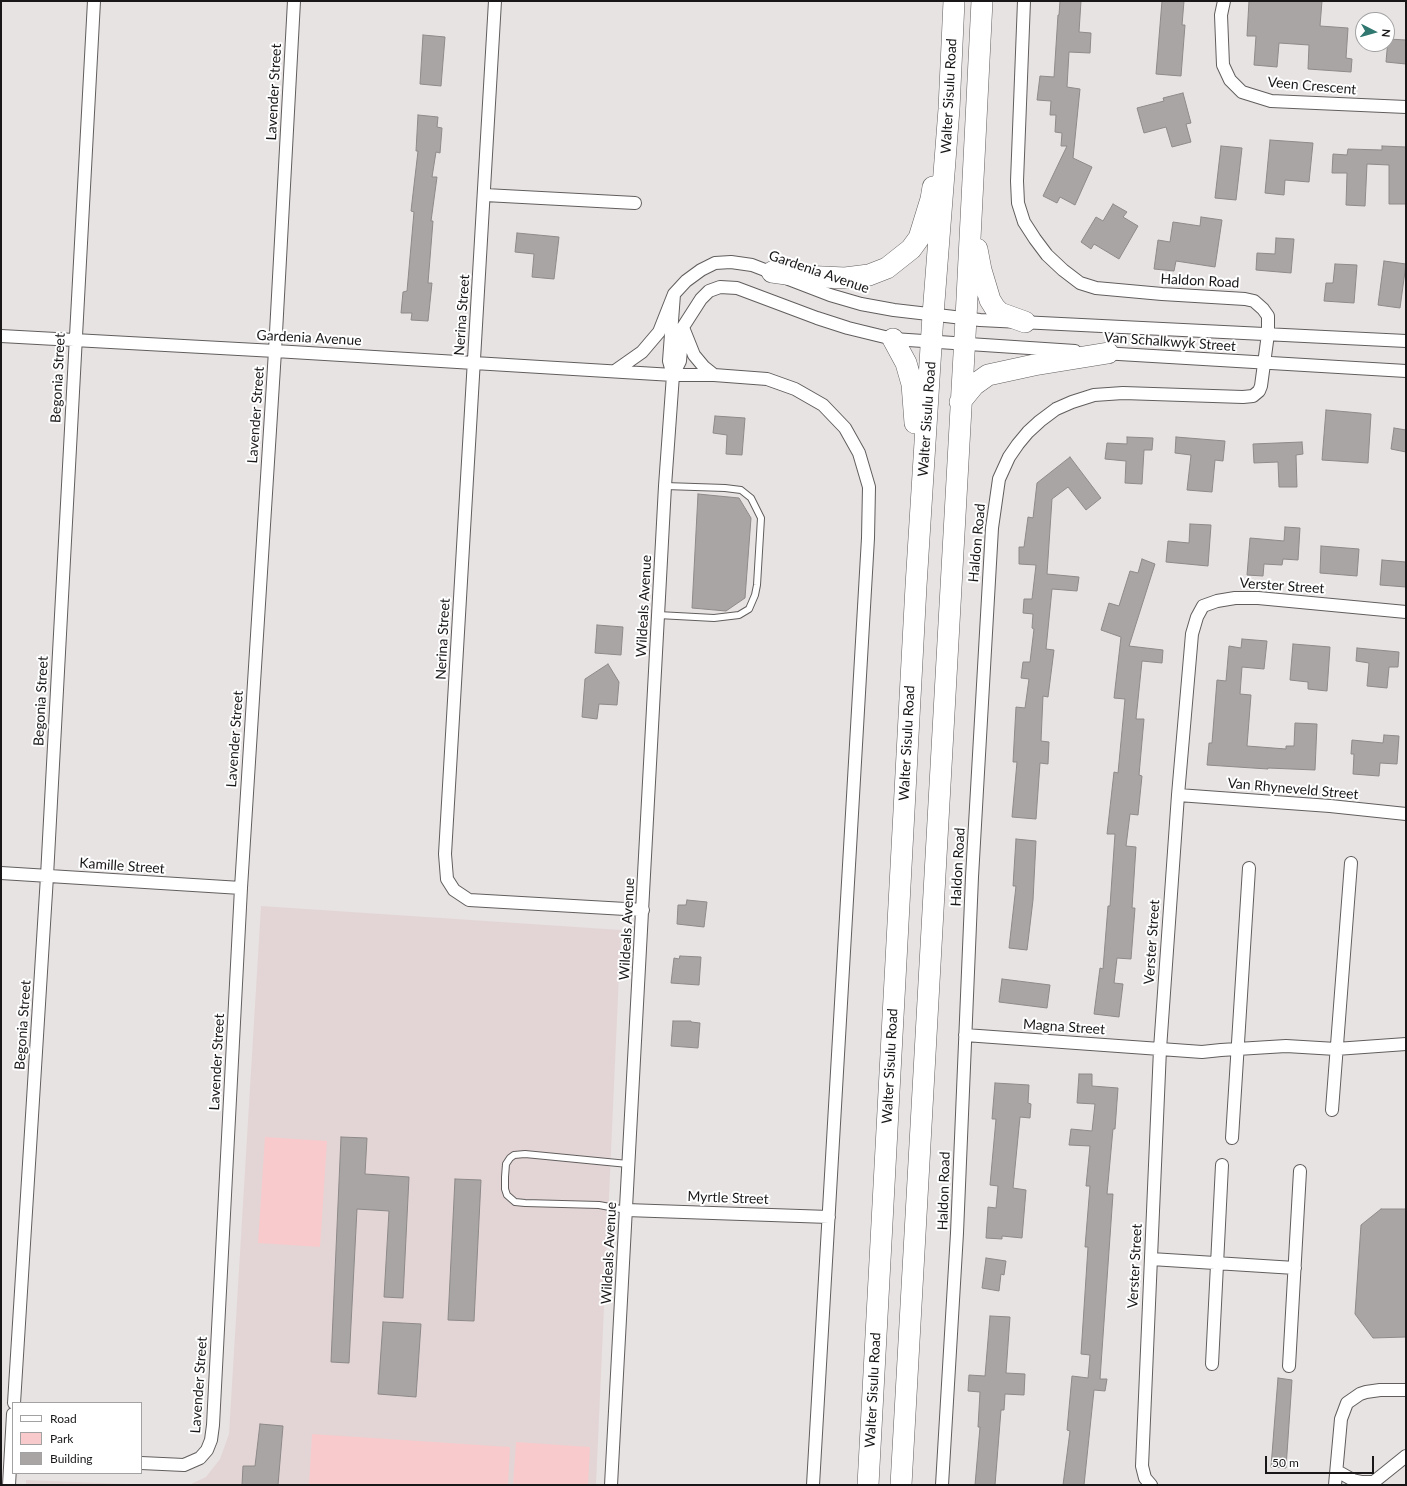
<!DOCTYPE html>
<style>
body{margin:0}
#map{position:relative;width:1407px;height:1486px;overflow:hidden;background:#e8e3e3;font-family:Lato,sans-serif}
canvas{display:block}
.frame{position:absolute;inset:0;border:2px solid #191717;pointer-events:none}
.legend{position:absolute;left:12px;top:1402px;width:130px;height:72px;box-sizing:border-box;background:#fff;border:1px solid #a3a2a2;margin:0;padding:5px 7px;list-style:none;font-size:12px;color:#191717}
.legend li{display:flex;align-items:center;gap:8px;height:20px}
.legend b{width:20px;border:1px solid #a3a2a2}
.north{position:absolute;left:1355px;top:12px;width:40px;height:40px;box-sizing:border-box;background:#fff;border:1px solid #a3a2a2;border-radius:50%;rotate:96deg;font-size:11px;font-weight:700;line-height:16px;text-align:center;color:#191717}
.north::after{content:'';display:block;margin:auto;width:14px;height:18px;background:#307770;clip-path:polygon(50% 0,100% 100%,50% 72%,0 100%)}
.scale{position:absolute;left:1265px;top:1456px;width:109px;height:18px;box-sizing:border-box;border:2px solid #191717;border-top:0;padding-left:5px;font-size:12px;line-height:14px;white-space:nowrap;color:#191717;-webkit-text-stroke:3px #fff;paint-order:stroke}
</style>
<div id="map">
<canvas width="1407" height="1486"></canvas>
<div class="frame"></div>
<ul class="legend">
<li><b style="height:5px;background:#fff"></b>Road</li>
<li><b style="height:11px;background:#f8cacc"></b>Park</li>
<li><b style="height:11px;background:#aaa5a5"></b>Building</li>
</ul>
<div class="north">N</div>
<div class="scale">50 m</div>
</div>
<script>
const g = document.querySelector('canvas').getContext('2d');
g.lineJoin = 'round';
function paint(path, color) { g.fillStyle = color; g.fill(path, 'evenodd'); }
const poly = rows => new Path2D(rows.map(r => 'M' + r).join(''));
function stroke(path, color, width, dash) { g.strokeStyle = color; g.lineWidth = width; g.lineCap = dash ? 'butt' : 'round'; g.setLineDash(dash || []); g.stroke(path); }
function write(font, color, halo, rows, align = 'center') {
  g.font = font + ' Lato,sans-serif'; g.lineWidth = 4; g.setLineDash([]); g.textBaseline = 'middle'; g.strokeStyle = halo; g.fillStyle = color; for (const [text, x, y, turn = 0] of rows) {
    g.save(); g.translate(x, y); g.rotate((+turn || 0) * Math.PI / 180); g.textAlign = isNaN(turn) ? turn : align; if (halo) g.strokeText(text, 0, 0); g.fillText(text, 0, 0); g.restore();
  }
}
const built = poly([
 [261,906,621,930,596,1485,189,1485,206,1477,220,1459,229,1434],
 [26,1480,150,1485,26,1485]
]);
const green = poly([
 [265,1137,327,1141,320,1247,258,1243],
 [312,1434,510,1447,508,1485,309,1485],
 [516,1442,590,1447,588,1485,513,1485]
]);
const building = poly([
 [1060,1,1081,1,1079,32,1091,33,1090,53,1069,52,1067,87,1080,89,1073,158,1092,167,1075,205,1060,197,1057,203,1043,196,1067,146,1061,146,1062,133,1055,132,1056,115,1050,115,1051,101,1037,100,1040,76,1054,77,1058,15,1059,15,1060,1],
 [1162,1,1184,1,1182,25,1185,25,1181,76,1156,74,1162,1],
 [1249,1,1322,1,1320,26,1348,28,1346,58,1352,59,1351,72,1308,69,1309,45,1279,43,1277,67,1254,65,1256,36,1247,36,1249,1],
 [423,35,445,37,441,86,420,84,423,35],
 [1388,39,1406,40,1406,64,1386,62,1388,39],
 [1183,93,1191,123,1186,124,1191,142,1172,147,1166,127,1144,133,1137,108,1164,101,1163,98,1183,93],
 [418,115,438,117,437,127,442,128,440,153,436,152,432,177,437,177,431,221,433,221,428,283,432,283,428,321,411,320,412,313,401,313,403,292,407,291,414,212,411,211,418,151,416,151,418,115],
 [1270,140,1313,143,1309,182,1285,180,1284,195,1265,193,1270,140],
 [1221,146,1242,148,1236,200,1215,198,1221,146],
 [1382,146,1406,147,1406,204,1389,204,1389,165,1367,164,1365,206,1346,205,1347,173,1332,173,1333,154,1347,155,1348,149,1382,150,1382,146],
 [1113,204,1127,212,1123,217,1138,226,1119,259,1094,244,1091,249,1081,242,1096,217,1103,221,1113,204],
 [1201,217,1222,220,1215,267,1176,261,1174,271,1154,269,1158,240,1170,242,1173,222,1200,226,1201,217],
 [517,233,559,237,554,279,532,277,534,254,515,252,517,233],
 [1276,238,1294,239,1291,273,1256,270,1257,253,1275,254,1276,238],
 [1384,261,1406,264,1400,308,1378,305,1384,261],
 [1335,264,1357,265,1354,303,1324,301,1326,283,1333,283,1335,264],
 [1326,410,1371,414,1368,463,1322,460,1326,410],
 [715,416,745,418,742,455,726,454,727,435,713,433,715,416],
 [1394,428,1406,430,1406,452,1391,449,1394,428],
 [1127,437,1153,438,1152,450,1144,450,1142,484,1125,483,1126,461,1105,459,1107,443,1127,444,1127,437],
 [1176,437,1225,441,1223,461,1215,460,1212,492,1187,490,1191,455,1175,453,1176,437],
 [1302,442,1303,454,1296,455,1297,487,1279,487,1278,462,1254,463,1253,444,1302,442],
 [1070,457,1101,498,1086,510,1068,487,1052,499,1047,574,1079,577,1077,591,1052,589,1046,649,1054,650,1048,697,1043,696,1041,741,1049,742,1048,764,1040,763,1036,819,1012,817,1017,762,1013,762,1016,707,1025,708,1029,679,1021,678,1023,662,1030,662,1034,629,1032,628,1033,614,1023,613,1024,599,1032,599,1036,565,1019,564,1019,547,1024,547,1028,517,1033,518,1037,483,1070,457],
 [698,494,739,498,751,518,745,598,726,611,692,608,698,494],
 [1190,524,1211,525,1208,566,1166,562,1168,541,1189,543,1190,524],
 [1285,527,1300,528,1298,560,1283,559,1282,565,1264,564,1263,576,1247,575,1250,538,1284,541,1285,527],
 [1321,546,1359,549,1357,576,1320,573,1321,546],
 [1142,559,1155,564,1129,646,1163,650,1162,663,1142,661,1136,719,1144,719,1139,775,1142,776,1138,815,1130,814,1126,846,1136,847,1132,908,1135,908,1131,959,1117,958,1114,983,1123,984,1119,1017,1094,1014,1100,968,1103,969,1108,906,1110,906,1115,834,1107,834,1114,772,1118,773,1125,699,1114,698,1121,637,1101,630,1109,603,1119,606,1130,571,1138,573,1142,559],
 [1382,560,1406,562,1406,587,1380,585,1382,560],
 [597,625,623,627,621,655,595,653,597,625],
 [1242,639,1267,641,1264,669,1242,667,1240,694,1251,695,1247,746,1286,749,1286,746,1294,746,1295,723,1317,724,1315,770,1268,768,1268,769,1207,765,1209,743,1212,743,1217,680,1226,681,1229,646,1241,648,1242,639],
 [1293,644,1330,647,1327,691,1308,689,1308,682,1290,680,1293,644],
 [1357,648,1399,652,1398,667,1389,667,1387,688,1367,686,1369,663,1356,661,1357,648],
 [608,664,619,682,617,705,599,704,597,719,582,717,585,679,608,664],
 [1384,735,1399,736,1397,764,1380,763,1379,776,1353,774,1354,754,1351,754,1352,740,1383,743,1384,735],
 [1016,839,1036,841,1033,900,1027,950,1009,948,1016,886,1013,886,1016,839],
 [687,900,707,902,704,927,677,924,678,905,686,905,687,900],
 [680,956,701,957,699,985,671,983,674,958,679,959,680,956],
 [1002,979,1050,985,1047,1008,999,1002,1002,979],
 [673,1021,691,1021,691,1022,700,1023,698,1048,671,1046,673,1021],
 [1079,1074,1092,1074,1092,1086,1118,1088,1115,1129,1113,1129,1107,1194,1113,1194,1100,1379,1107,1379,1105,1391,1094,1390,1084,1485,1063,1485,1070,1431,1067,1430,1072,1376,1088,1378,1090,1355,1081,1354,1088,1247,1085,1247,1090,1186,1086,1186,1090,1146,1069,1145,1071,1129,1092,1131,1095,1104,1077,1103,1079,1074],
 [995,1083,1029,1085,1028,1103,1031,1104,1030,1118,1020,1117,1013,1188,1026,1190,1022,1238,1002,1236,1002,1239,986,1238,988,1207,996,1208,998,1186,990,1185,996,1119,992,1119,995,1083],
 [341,1137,367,1138,365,1174,409,1177,403,1298,384,1297,389,1211,357,1209,349,1363,331,1362,341,1137],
 [455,1179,481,1180,474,1321,448,1320,455,1179],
 [1381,1209,1406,1209,1406,1337,1373,1338,1355,1314,1361,1225,1381,1209],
 [986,1258,1006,1261,1004,1275,1001,1274,999,1291,982,1288,986,1258],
 [990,1316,1010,1317,1006,1373,1025,1374,1024,1395,1005,1394,1004,1410,1001,1410,995,1485,975,1485,980,1427,978,1427,980,1392,968,1391,969,1375,985,1376,990,1316],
 [383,1322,421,1324,416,1397,378,1394,383,1322],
 [1278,1378,1292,1380,1286,1468,1271,1467,1278,1378],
 [260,1424,283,1426,278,1485,242,1485,243,1466,255,1466,260,1424]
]);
const service = poly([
 [658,615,714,618,739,615,749,609,755,595,757,585,761,518,751,498,741,490,725,488,665,486],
 [626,1210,599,1205,525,1203,515,1202,507,1195,505,1189,505,1177,506,1164,510,1158,514,1155,525,1154,628,1164]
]);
const minor = poly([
 [495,1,445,854,447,879,454,890,469,900,643,910],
 [1224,1,1221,15,1223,65,1230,80,1242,92,1271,101,1406,107],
 [485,195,635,203],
 [684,330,694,355,704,367,714,375],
 [1,336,275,351,673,375,714,375,767,379,795,389,823,405,845,428,859,453,869,487,868,538,813,1485],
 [1102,353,1406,371],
 [615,371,642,352,659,332,674,294,686,281,701,270,715,263,731,262,752,265,830,295,861,304,894,310,980,320,1406,341],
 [673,375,680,361,683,327,701,299,709,291,720,287,737,288,817,318,848,328,893,339,1075,351],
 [1178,795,1330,806,1406,814],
 [1,873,241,888],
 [965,1035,1202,1052,1221,1050,1286,1046,1336,1049,1406,1044],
 [1332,1110,1351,863],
 [1232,1138,1249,868],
 [626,1210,829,1217],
 [1151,1259,1295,1268],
 [1212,1364,1222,1165],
 [1289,1366,1300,1171],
 [14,1403,47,876,94,1],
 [141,1463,184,1465,200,1458,207,1450,211,1440,213,1425,241,888,275,351,294,1],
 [1337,1471,1353,1480,1362,1482,1373,1482],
 [9,1485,13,1414],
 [611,1485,665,486,673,375,669,361,674,294],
 [942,1485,957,1233,972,877,992,528,999,479,1009,457,1018,444,1028,432,1040,421,1056,409,1072,402,1094,395,1123,393,1243,397,1253,396,1259,391,1261,386,1268,334,1268,316,1263,309,1254,301,1245,299,1162,294,1096,288,1080,283,1063,270,1047,255,1035,239,1024,222,1018,203,1017,181,1024,1],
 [1151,1485,1145,1478,1142,1466,1160,1049,1178,795,1192,634,1197,617,1203,606,1217,601,1235,598,1258,598,1406,612],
 [1335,1485,1341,1419,1347,1403,1360,1394,1366,1392,1380,1390,1406,1390],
 [1370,1485,1406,1456]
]);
const trunk = poly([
 [977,249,981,270,990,300,995,308,1000,313,1025,322],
 [772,272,801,276,845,278,869,275,887,268,911,249,919,238,931,199,933,187],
 [893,339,906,363,912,384,915,423],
 [960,402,974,385,988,375,1034,365,1108,353],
 [868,1485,916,586,933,315,949,109,954,1],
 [901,1485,966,318,982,1]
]);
const streetNames = [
 ["Veen Crescent",1312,86,5],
 ["Lavender Street",274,92,-87],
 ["Walter Sisulu Road",949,96,-87],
 ["Gardenia Avenue",819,272,19],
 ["Haldon Road",1200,281,3],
 ["Nerina Street",462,315,-86],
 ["Gardenia Avenue",309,338,3],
 ["Van Schalkwyk Street",1170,342,4],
 ["Begonia Street",58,378,-87],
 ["Lavender Street",256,415,-86],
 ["Walter Sisulu Road",927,419,-86],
 ["Haldon Road",977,543,-85],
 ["Verster Street",1282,586,4],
 ["Wildeals Avenue",644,606,-87],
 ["Nerina Street",443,639,-87],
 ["Begonia Street",41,701,-87],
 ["Lavender Street",235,739,-86],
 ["Walter Sisulu Road",907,743,-87],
 ["Van Rhyneveld Street",1293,789,5],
 ["Kamille Street",122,866,4],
 ["Haldon Road",958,867,-87],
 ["Wildeals Avenue",627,929,-87],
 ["Verster Street",1152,942,-86],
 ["Begonia Street",23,1025,-86],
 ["Magna Street",1064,1027,4],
 ["Lavender Street",217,1062,-87],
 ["Walter Sisulu Road",890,1066,-87],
 ["Haldon Road",944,1191,-88],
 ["Myrtle Street",728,1198,2],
 ["Wildeals Avenue",609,1253,-87],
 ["Verster Street",1135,1266,-87],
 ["Lavender Street",199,1385,-86],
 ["Walter Sisulu Road",873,1390,-87]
];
paint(built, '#e3d5d5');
paint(green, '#f8cacc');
paint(building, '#aaa5a5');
stroke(building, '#8e8a8a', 1);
stroke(service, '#625e5e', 8);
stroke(minor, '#625e5e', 14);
stroke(trunk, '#625e5e', 22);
stroke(service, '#fff', 6);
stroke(minor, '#fff', 12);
stroke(trunk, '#fff', 21);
write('14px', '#191717', '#fff', streetNames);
</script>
